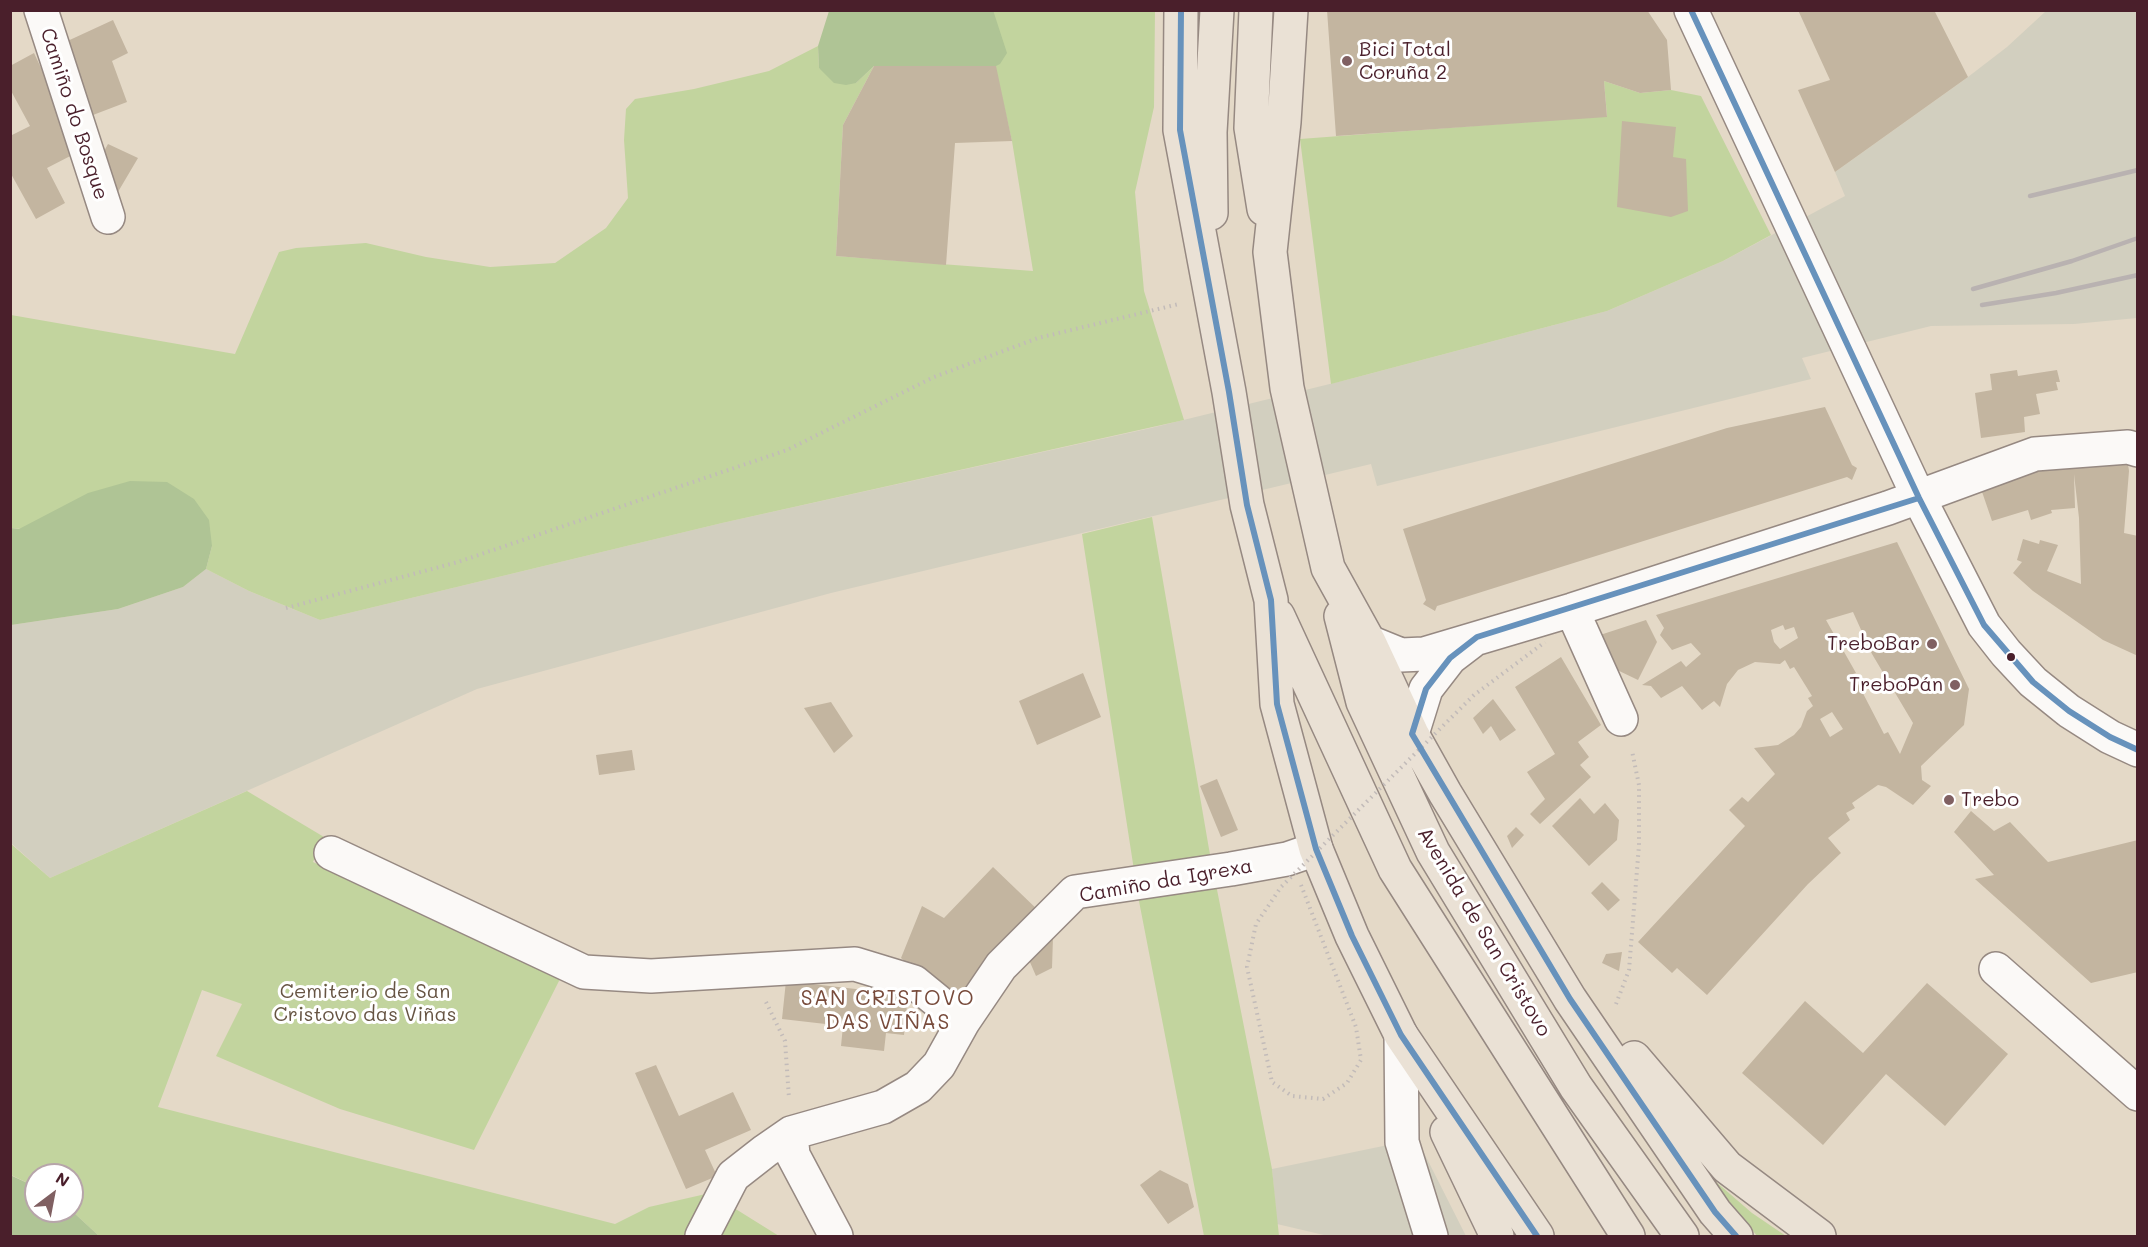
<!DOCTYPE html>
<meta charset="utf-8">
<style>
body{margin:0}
#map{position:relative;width:2148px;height:1247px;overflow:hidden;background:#e4d9c7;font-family:Mali,sans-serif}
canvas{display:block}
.frame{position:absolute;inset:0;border:12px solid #4a1f2b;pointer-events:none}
.north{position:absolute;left:24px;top:1163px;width:60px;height:60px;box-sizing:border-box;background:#fff;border:2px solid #b7a5aa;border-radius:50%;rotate:32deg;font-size:16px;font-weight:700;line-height:24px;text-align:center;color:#4a1f2b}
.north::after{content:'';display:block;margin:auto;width:21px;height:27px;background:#806062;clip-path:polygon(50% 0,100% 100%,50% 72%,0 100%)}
</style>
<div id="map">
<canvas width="2148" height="1247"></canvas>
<div class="frame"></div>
<div class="north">N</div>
</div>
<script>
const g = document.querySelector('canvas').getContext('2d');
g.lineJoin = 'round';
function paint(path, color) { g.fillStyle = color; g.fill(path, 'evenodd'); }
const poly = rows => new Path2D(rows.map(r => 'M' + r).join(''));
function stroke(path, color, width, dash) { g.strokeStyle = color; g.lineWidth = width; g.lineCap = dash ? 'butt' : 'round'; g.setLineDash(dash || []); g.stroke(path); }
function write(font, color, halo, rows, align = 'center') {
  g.font = font + ' Mali,sans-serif'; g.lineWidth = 6; g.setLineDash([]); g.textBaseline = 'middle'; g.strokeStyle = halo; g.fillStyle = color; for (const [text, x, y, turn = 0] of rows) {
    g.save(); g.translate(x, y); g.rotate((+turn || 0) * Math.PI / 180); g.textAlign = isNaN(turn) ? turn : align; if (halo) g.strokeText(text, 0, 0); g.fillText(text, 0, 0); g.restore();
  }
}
const industrial = poly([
 [2046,11,2137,11,2137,318,2074,324,1931,326,1802,358,1811,379,1377,486,1371,464,831,593,477,689,50,878,11,843,11,625,118,609,183,587,206,569,249,591,320,620,722,523,1151,428,1350,379,1607,311,1723,261,1845,196,1835,172,1968,77,2007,47],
 [1417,1139,1466,1236,1328,1236,1277,1224,1272,1169]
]);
const green = poly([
 [982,11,1155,11,1154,107,1135,192,1144,291,1184,420,722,523,320,620,249,591,206,569,212,546,11,528,11,315,235,354,279,252,296,248,366,243,426,257,490,267,555,263,606,228,628,198,624,140,626,109,635,99,694,89,769,71,818,46,819,68,856,83,874,66,843,125,836,256,1033,271,1012,141],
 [1604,81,1640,93,1671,90,1701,96,1771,235,1723,261,1607,311,1331,384,1300,139,1607,116],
 [1152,517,1209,849,1272,1169,1279,1236,1204,1236,1138,896,1082,534],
 [247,791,324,837,313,862,561,977,474,1150,340,1109,216,1056,242,1004,202,990,158,1107,615,1224,649,1207,710,1193,779,1236,99,1236,72,1211,72,1175,36,1175,36,1187,11,1175,10,843,50,878],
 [1708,1175,1752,1213,1786,1236,1757,1236]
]);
const forest = poly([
 [993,10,1007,53,1000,64,996,66,874,66,856,83,846,85,834,83,819,68,818,46,829,11],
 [130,481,167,482,194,499,209,520,212,546,206,569,183,587,118,609,11,625,11,528,19,529,88,493],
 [10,1175,36,1187,36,1211,72,1211,99,1236,11,1236]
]);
const building = poly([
 [1327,10,1647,10,1667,40,1671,90,1640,93,1604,81,1607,117,1336,136],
 [1798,10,1934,10,1968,77,1835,172,1798,90,1830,80],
 [113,20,128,53,112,61,127,102,93,115,61,44],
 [34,53,80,151,47,168,65,203,36,219,10,172,10,136,30,126,10,89,10,66],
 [874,66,996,66,1012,141,955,143,946,265,836,256,843,125],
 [1622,121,1676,127,1673,157,1686,159,1688,211,1671,217,1617,207],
 [108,144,138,158,115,197,97,164],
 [2017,370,2018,376,2057,370,2060,382,2056,382,2058,390,2036,394,2040,414,2024,417,2025,432,1981,438,1975,393,1992,390,1990,374],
 [1825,407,1852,465,1857,468,1852,480,1847,477,1437,606,1435,611,1423,604,1426,600,1403,529,1727,428],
 [2127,457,2129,471,2124,533,2138,536,2138,656,2103,640,2033,591,2013,573,2022,562,2017,560,2023,539,2039,544,2040,540,2058,545,2047,571,2081,584,2079,518,2074,474,2075,508,2051,510,2052,513,2031,520,2028,510,1992,521,1979,483,2037,464],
 [1897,542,1969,689,1964,725,1921,766,1922,780,1931,786,1913,805,1886,787,1878,785,1852,803,1855,808,1846,813,1850,820,1828,838,1841,853,1808,884,1707,995,1677,968,1672,973,1638,942,1745,826,1729,810,1742,797,1748,802,1775,774,1754,748,1778,745,1794,735,1801,727,1807,711,1813,706,1808,698,1812,696,1794,667,1790,669,1785,660,1780,664,1755,662,1738,670,1727,684,1720,707,1714,701,1702,710,1682,686,1661,698,1651,686,1642,685,1681,661,1686,667,1701,654,1691,643,1672,650,1660,635,1664,628,1656,615],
 [1853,612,1872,654,1913,723,1900,754,1888,732,1884,734,1853,674,1856,673,1826,620],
 [1783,625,1785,630,1794,627,1798,638,1780,649,1774,642,1771,630],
 [1832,712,1843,729,1830,737,1820,719],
 [1646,620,1657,642,1638,680,1613,668,1600,635],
 [1561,657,1601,725,1578,742,1589,757,1580,765,1591,777,1540,824,1530,814,1545,799,1527,772,1555,754,1515,687],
 [1083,673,1101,717,1037,745,1019,701],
 [1493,699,1516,730,1500,741,1491,726,1483,734,1473,718],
 [831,702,853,736,834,753,804,708],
 [632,750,635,770,599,775,596,755],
 [1217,779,1238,830,1221,837,1200,786],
 [1580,798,1594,814,1605,803,1619,820,1617,840,1589,866,1552,826],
 [1971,811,1994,831,2010,822,2048,862,2138,840,2138,972,2091,983,1975,879,1994,875,1954,832],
 [1516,827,1524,835,1512,848,1507,836],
 [993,867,1041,913,956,1006,901,958,922,906,944,918],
 [1602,882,1620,900,1608,911,1591,893],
 [1053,937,1052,968,1036,976,1026,953],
 [1622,952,1619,971,1602,963,1606,954],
 [786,981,908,995,904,1035,886,1033,884,1051,841,1046,843,1026,782,1019],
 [1927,983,2008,1054,1945,1126,1886,1074,1823,1145,1742,1073,1805,1001,1863,1053],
 [656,1065,679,1116,733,1092,751,1130,705,1150,717,1176,686,1189,635,1073],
 [1160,1170,1188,1184,1194,1207,1168,1224,1140,1185]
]);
const path = poly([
 [286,608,458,562,787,450,934,377,1038,338,1179,304],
 [766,1002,785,1041,789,1098],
 [1616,1004,1629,970,1639,845,1639,785,1632,751]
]);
const minor = poly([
 [41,10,108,217],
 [1691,10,1919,498,1984,625,2006,653,2033,682,2069,711,2110,737,2138,750],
 [1572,610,1621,719],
 [1369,642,1401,655,1424,654,1572,610,1888,508,2035,454,2128,447,2138,450],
 [1412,734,1426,689,1450,658,1471,642],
 [331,853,584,972,651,976,855,964,914,982,963,1022],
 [1996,969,2138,1094],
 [1401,1035,1402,1142,1431,1236],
 [791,1133,793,1155,836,1236],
 [702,1236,733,1176,765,1151,791,1133,883,1107,918,1087,939,1065,963,1022,1001,966,1075,892,1231,869,1287,859,1316,849]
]);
const major = poly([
 [1181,10,1180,130,1229,392,1247,505,1271,600,1277,704,1316,849,1352,936,1401,1035,1537,1236],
 [1256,10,1251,128,1264,209],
 [1291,10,1284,122,1270,252,1287,388,1328,568,1369,642,1412,734,1445,793,1570,999,1715,1212,1736,1236],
 [1211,213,1210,132,1217,10],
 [1278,616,1395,869,1628,1236],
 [1341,616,1363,702,1433,852,1576,1087,1682,1236],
 [1634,1058,1727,1167,1819,1236],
 [1447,1132,1497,1236]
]);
const rail = poly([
 [2030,196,2138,170],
 [1973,289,2072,261,2138,238],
 [1982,305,2056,293,2138,275]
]);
const pathBridge = poly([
 [1301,885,1356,1027,1361,1060,1347,1083,1323,1099,1292,1096,1272,1082,1247,967,1256,924,1281,887,1474,695,1545,642]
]);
const bus1 = poly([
 [1181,10,1180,130,1229,392,1247,505,1271,600,1277,704,1316,849,1352,936,1401,1035,1537,1236],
 [1691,10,1919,498,1984,625,2033,682,2069,711,2110,737,2138,750],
 [1736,1236,1715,1212,1570,999,1412,734,1426,689,1450,658,1477,637,1919,498]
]);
const markers = [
 [1347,61,6,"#806062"],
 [1932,644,6,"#806062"],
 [2011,657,5,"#4a1f2b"],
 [1955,685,6,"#806062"],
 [1949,800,6,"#806062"]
];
const poiNames = [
 ["Bici Total",1359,50],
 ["Coruña 2",1359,73],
 ["TreboBar",1920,644,"right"],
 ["TreboPán",1943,685,"right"],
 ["Trebo",1961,800]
];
const streetNames = [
 ["Camiño do Bosque",74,114,72],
 ["Camiño da Igrexa",1166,881,-10],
 ["Avenida de San Cristovo",1484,932,59]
];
const parkNames = [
 ["Cemiterio de San",365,992],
 ["Cristovo das Viñas",365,1015]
];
const neighbourhoodNames = [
 ["SAN CRISTOVO",888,999],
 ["DAS VIÑAS",888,1023]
];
paint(industrial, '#d2cfbf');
paint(green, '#c2d49e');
paint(forest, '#afc495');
paint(building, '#c3b5a0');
stroke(minor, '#968982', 36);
stroke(major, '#968982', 36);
stroke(path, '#c2bbb9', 4, [1.5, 4.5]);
stroke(minor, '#fbf9f7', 33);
stroke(major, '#eae1d5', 33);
stroke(rail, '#b9b2b1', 4.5);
stroke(pathBridge, '#c2bbb9', 4, [1.5, 4.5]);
stroke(bus1, '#6792bc', 6);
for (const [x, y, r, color] of markers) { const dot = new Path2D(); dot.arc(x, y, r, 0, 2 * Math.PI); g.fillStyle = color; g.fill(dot); stroke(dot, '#fff', 2); }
write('20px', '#4a1f2b', '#fff', poiNames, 'left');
write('20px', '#4a1f2b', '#fff', streetNames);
write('20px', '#665443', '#fff', parkNames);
g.letterSpacing = '1.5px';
write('21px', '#784b3b', '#fff', neighbourhoodNames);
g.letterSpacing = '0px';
</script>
